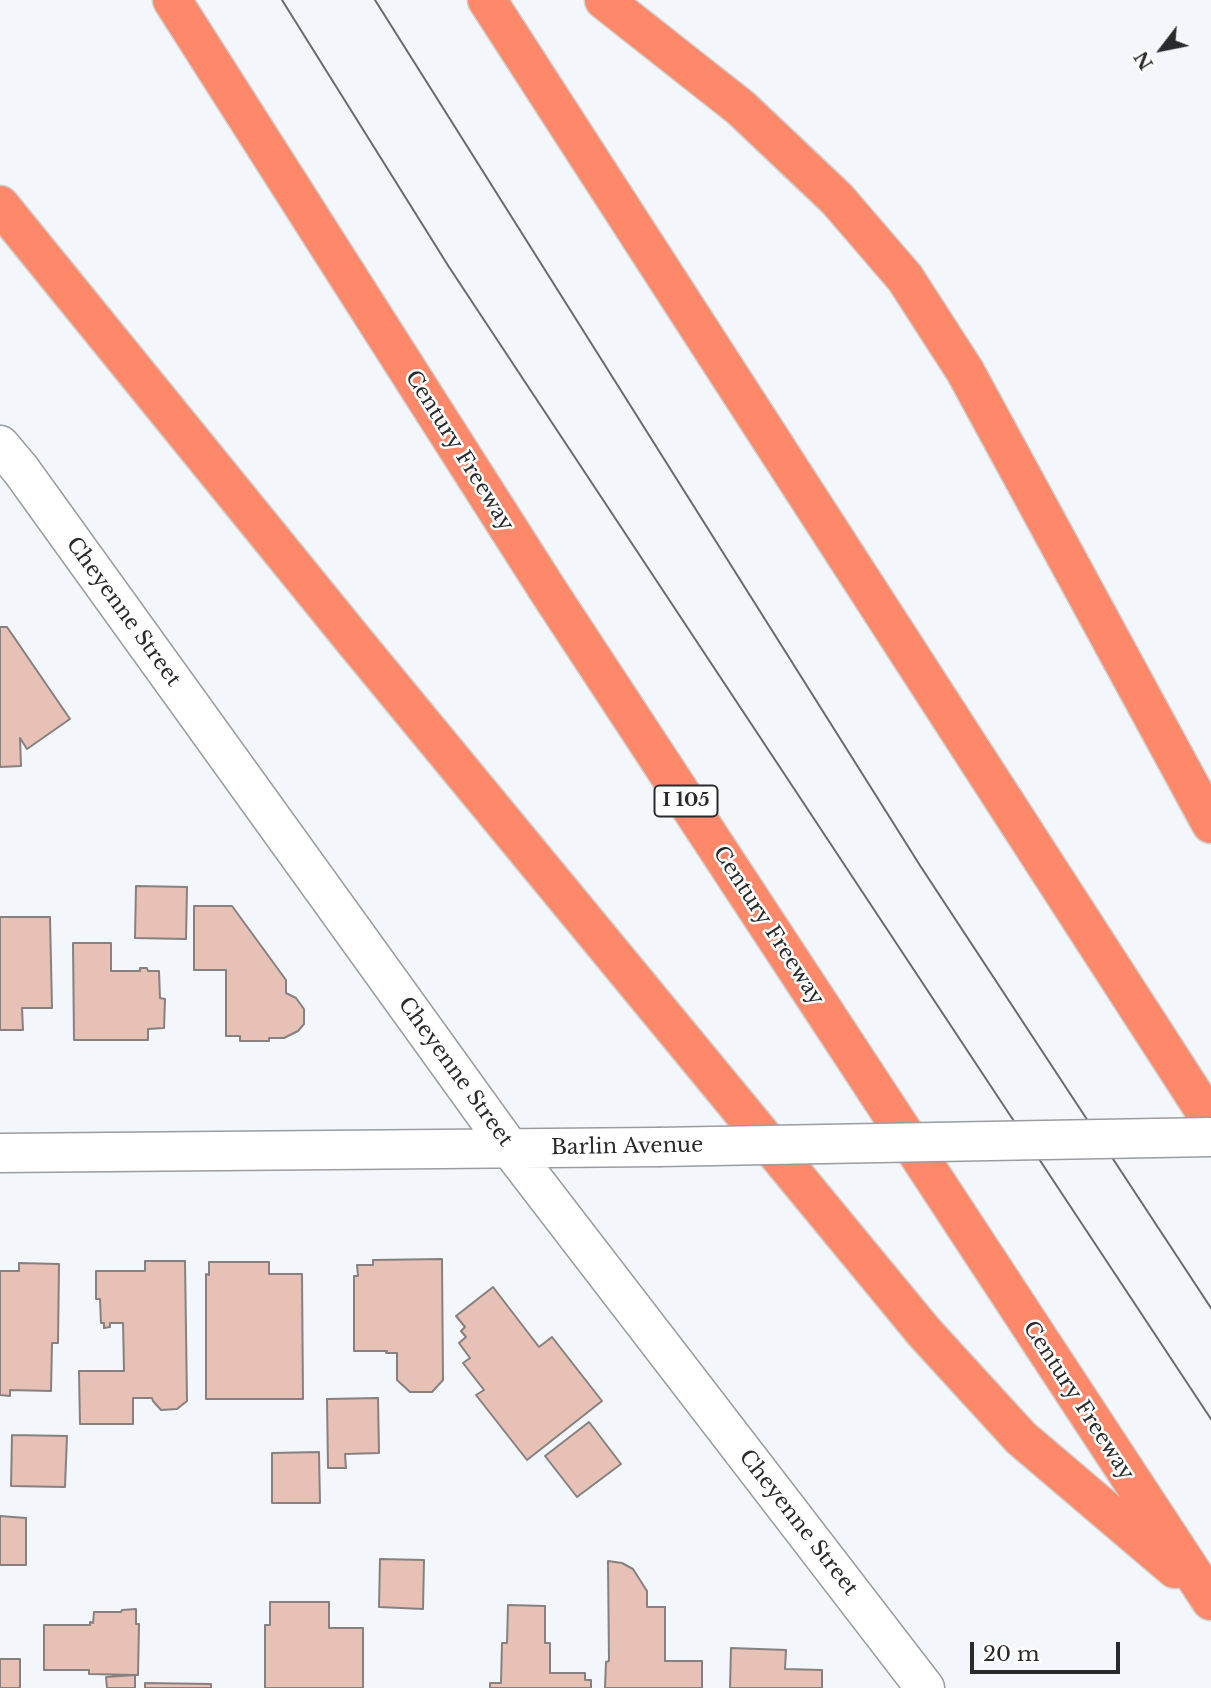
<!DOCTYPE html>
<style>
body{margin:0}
#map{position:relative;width:1211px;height:1688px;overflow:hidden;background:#f3f6fa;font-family:"Libre Baskerville",serif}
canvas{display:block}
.north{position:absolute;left:1127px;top:14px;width:70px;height:70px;-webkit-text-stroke:5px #fff;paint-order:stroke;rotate:238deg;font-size:19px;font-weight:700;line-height:28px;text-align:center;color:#292a2b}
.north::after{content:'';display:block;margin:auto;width:24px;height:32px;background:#292a2b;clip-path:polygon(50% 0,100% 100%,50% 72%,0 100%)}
.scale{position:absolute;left:970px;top:1642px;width:150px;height:32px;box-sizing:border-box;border:4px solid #292a2b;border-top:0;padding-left:9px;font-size:21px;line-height:24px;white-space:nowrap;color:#292a2b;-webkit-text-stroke:5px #fff;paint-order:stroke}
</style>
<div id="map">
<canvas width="1211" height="1688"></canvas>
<div class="north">N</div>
<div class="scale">20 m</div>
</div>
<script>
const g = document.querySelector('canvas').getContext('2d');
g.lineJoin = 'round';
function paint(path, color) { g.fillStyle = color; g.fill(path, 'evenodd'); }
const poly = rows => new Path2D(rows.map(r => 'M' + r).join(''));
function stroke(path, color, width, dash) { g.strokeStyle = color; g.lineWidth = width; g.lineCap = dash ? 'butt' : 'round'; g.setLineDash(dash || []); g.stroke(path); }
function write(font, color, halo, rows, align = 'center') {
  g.font = font + ' "Libre Baskerville",serif'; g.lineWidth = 5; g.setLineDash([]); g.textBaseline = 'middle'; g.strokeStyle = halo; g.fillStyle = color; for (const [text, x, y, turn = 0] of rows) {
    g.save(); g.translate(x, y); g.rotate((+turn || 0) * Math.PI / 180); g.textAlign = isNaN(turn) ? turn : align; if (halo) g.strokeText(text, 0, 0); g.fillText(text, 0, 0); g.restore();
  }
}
const building = poly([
 [0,627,7,627,70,719,27,749,20,738,21,766,0,767,0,627],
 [136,886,187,887,186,939,135,938,136,886],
 [194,906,232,906,286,980,286,993,296,998,304,1009,304,1024,298,1031,284,1038,269,1038,269,1041,240,1041,240,1036,226,1036,226,970,194,970,194,906],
 [0,917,50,917,52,1008,22,1008,23,1030,0,1030,0,917],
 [73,943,111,943,111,971,140,971,140,968,147,968,148,971,159,971,160,998,165,999,164,1028,148,1029,148,1040,74,1040,73,943],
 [442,1259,443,1380,432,1392,410,1392,397,1380,397,1353,386,1353,387,1351,354,1351,354,1276,358,1276,357,1265,373,1265,373,1260,442,1259],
 [145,1261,185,1261,187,1401,177,1409,161,1410,153,1401,152,1398,133,1398,133,1424,80,1424,79,1371,124,1371,123,1323,110,1323,110,1327,104,1328,104,1323,101,1323,100,1299,96,1299,96,1271,145,1271,145,1261],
 [209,1262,269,1262,269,1274,302,1274,303,1399,206,1399,206,1274,209,1275,209,1262],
 [19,1263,59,1264,58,1343,52,1343,51,1391,10,1390,10,1396,0,1395,0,1271,19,1271,19,1263],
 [493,1287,539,1347,552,1337,602,1401,527,1460,476,1395,484,1390,463,1363,470,1358,459,1343,466,1337,461,1331,465,1327,456,1316,493,1287],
 [378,1398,379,1453,345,1454,346,1468,328,1468,327,1399,378,1398],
 [589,1422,621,1464,577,1497,545,1456,589,1422],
 [12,1435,67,1436,65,1487,11,1486,12,1435],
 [319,1452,320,1503,272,1503,272,1453,319,1452],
 [0,1516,26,1518,26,1565,0,1565,0,1516],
 [380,1559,424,1560,423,1609,379,1607,380,1559],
 [608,1561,622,1563,633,1569,647,1591,647,1607,665,1607,665,1661,702,1661,702,1688,605,1688,606,1662,609,1661,608,1561],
 [270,1602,329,1602,329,1628,363,1628,363,1688,265,1688,265,1625,270,1625,270,1602],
 [508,1605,545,1606,545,1643,550,1643,550,1673,585,1673,585,1680,591,1680,591,1688,490,1688,490,1683,501,1683,502,1643,507,1643,508,1605],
 [136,1609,136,1624,139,1624,138,1675,89,1674,89,1670,44,1670,44,1625,90,1625,90,1622,93,1623,94,1612,121,1612,122,1610,136,1609],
 [731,1648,786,1650,785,1669,822,1670,822,1688,730,1688,731,1648],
 [0,1659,20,1659,20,1688,0,1688,0,1659],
 [135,1675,135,1688,107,1688,106,1677,135,1675],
 [145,1683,211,1684,211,1688,145,1688,145,1683]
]);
const street = poly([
 [0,445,21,470,511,1150,925,1688],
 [0,1153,658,1147]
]);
const highway = poly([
 [172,0,549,592,1211,1601],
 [487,0,1211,1121],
 [604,0,741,108,837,199,905,278,965,371,1211,824],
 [0,205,356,643,924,1332,1021,1438,1175,1569]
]);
const tram = poly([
 [282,0,449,267,1211,1419],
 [375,0,921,867,1211,1308]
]);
const streetBridge = poly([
 [658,1147,1211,1137]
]);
const shields = [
 [686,801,63]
];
const shieldNames = [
 ["I 105",686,801]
];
const streetNames = [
 ["Century Freeway",459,451,58],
 ["Cheyenne Street",123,612,54],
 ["Century Freeway",768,926,57],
 ["Cheyenne Street",455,1072,54],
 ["Barlin Avenue",627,1147,-1],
 ["Century Freeway",1078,1401,57],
 ["Cheyenne Street",798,1523,52]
];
paint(building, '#e7c1b6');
stroke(building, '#868180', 2);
stroke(street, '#9a9ca0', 41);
stroke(highway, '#d0d0d0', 41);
stroke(street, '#fff', 38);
stroke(highway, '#fd896a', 38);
stroke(tram, '#686a6c', 2);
stroke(streetBridge, '#9a9ca0', 41, []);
stroke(streetBridge, '#fff', 38);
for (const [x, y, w] of shields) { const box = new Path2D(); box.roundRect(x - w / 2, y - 15.5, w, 31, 5); g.fillStyle = '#fff'; g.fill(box); stroke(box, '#292a2b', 2); }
write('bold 19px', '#292a2b', null, shieldNames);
write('21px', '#292a2b', '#fff', streetNames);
</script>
